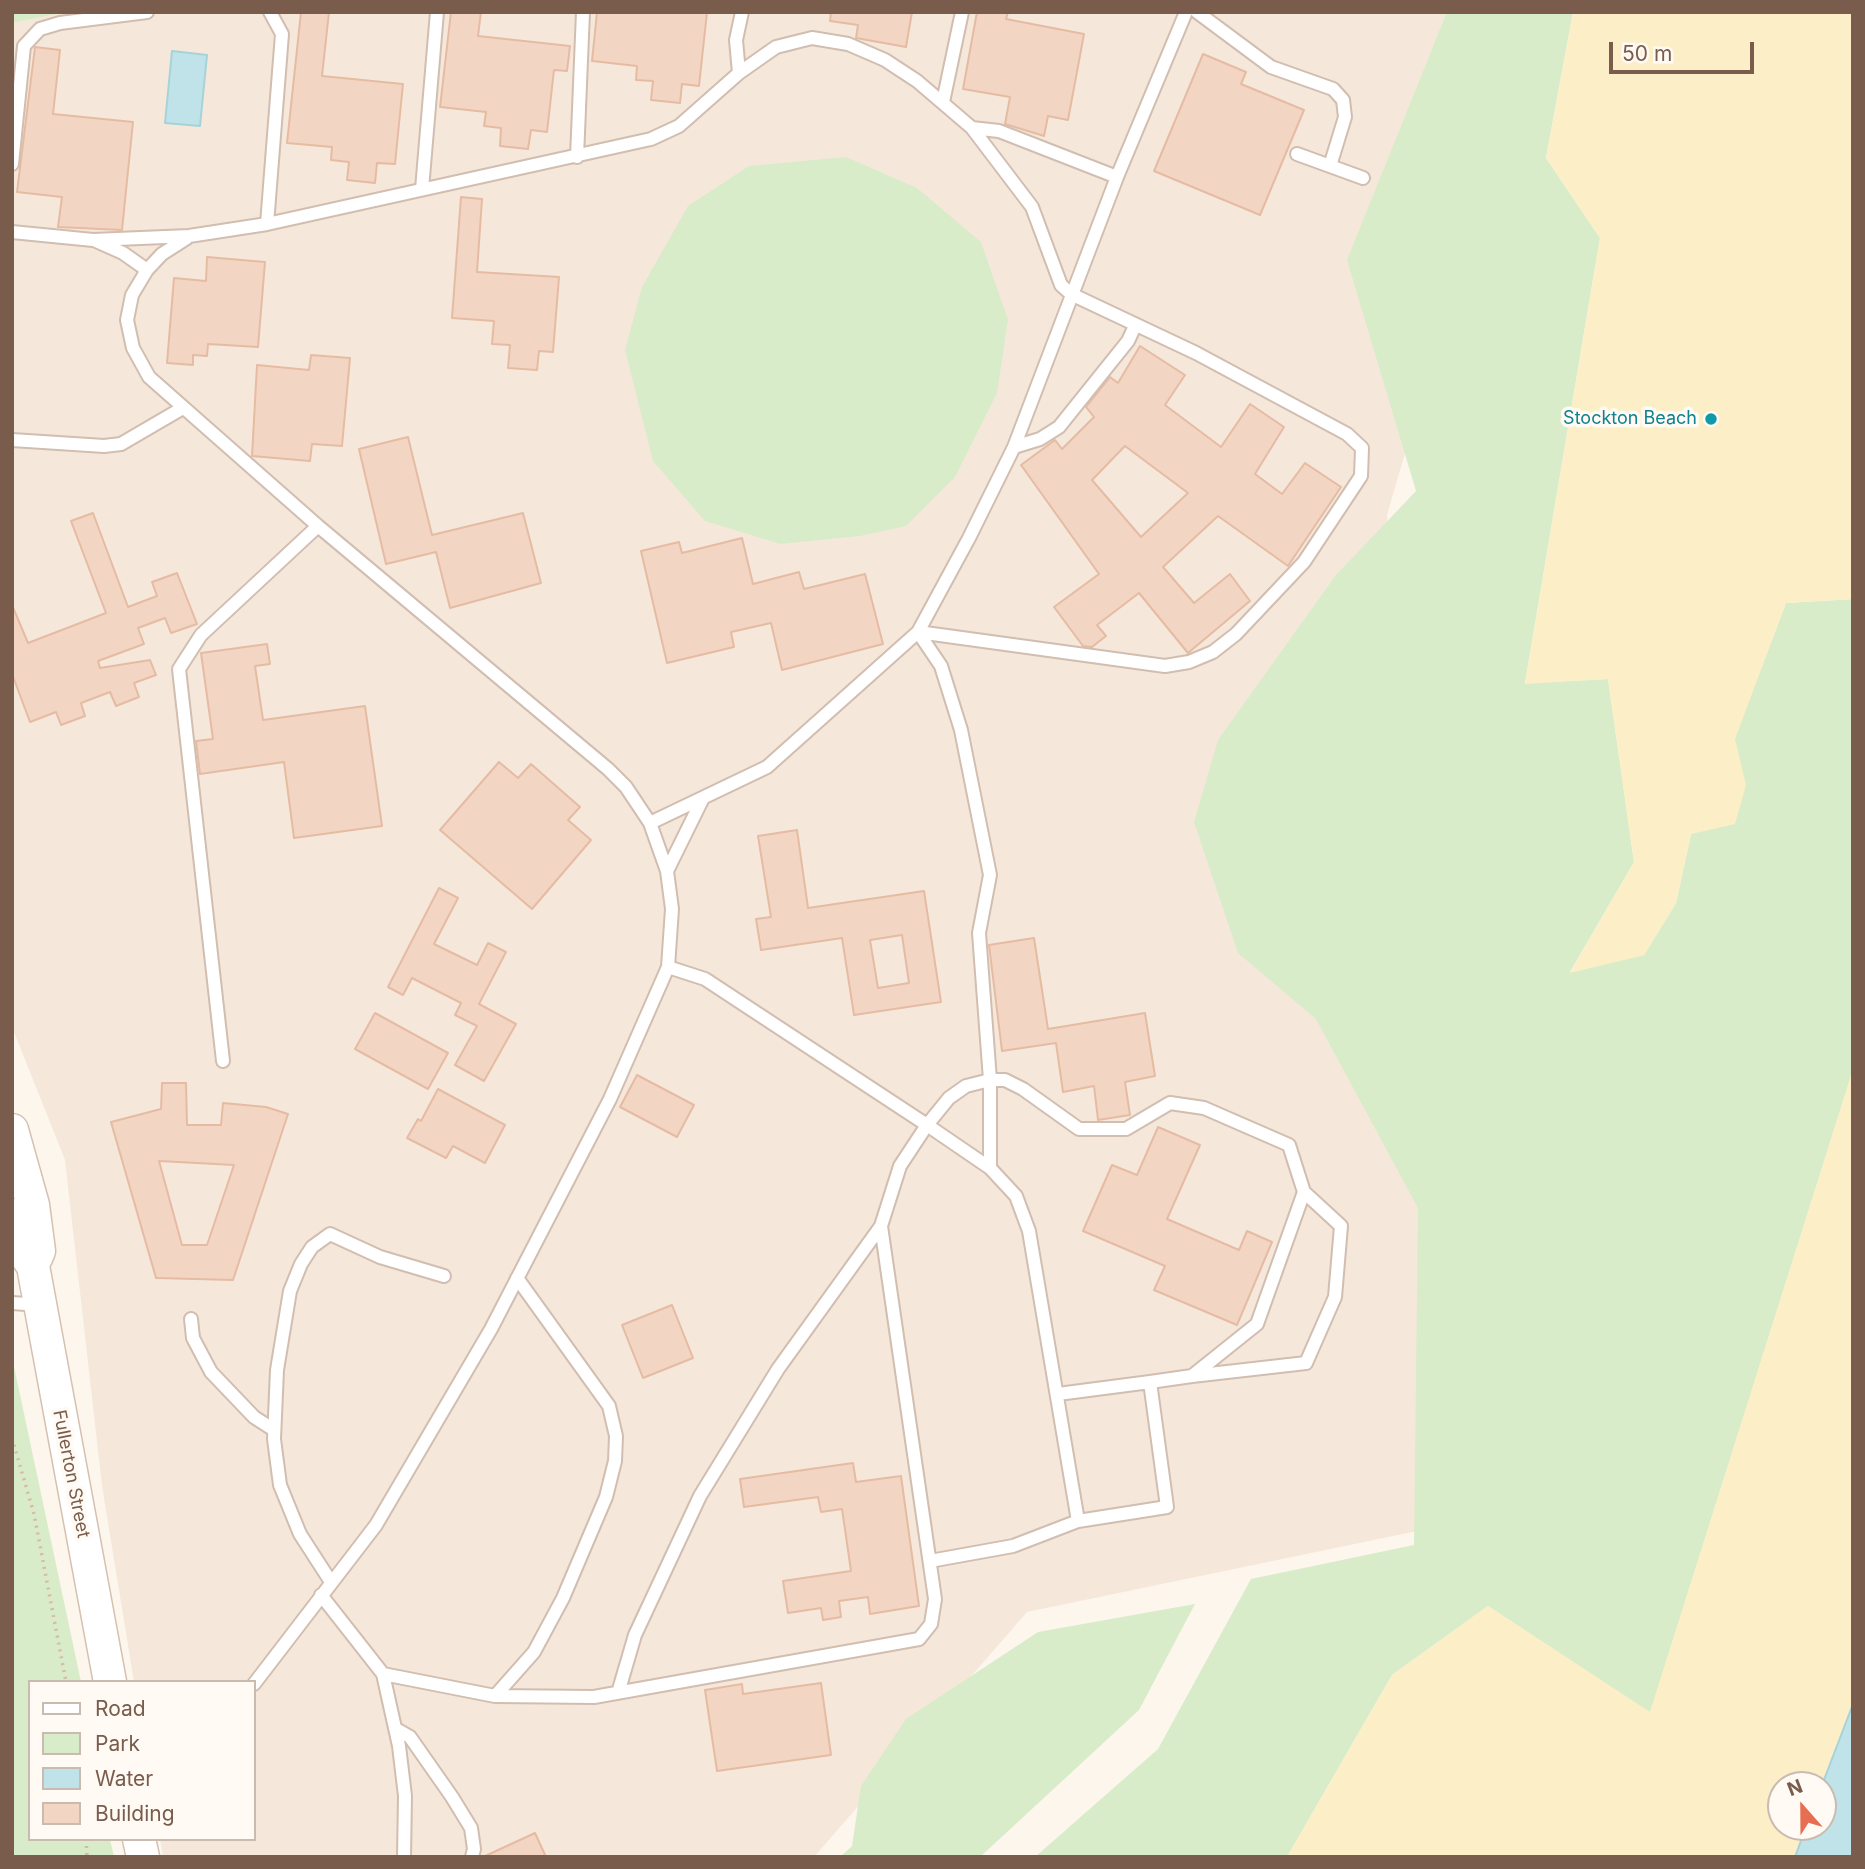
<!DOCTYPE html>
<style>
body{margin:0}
#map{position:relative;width:1865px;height:1869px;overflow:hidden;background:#fdf6ec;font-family:Inter,sans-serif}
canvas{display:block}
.frame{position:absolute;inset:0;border:14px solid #7a5c4d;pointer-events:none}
.legend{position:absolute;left:28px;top:1680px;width:228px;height:161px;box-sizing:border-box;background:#fffaf3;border:2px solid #cabbb1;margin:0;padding:9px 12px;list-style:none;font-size:21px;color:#7a5c4d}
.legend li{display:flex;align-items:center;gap:14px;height:35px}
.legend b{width:35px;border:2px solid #cabbb1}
.north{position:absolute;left:1767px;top:1771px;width:70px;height:70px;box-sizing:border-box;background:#fffaf3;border:2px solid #cabbb1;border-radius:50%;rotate:339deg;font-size:19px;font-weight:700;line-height:28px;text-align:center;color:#7a5c4d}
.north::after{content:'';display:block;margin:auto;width:24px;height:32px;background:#e76f51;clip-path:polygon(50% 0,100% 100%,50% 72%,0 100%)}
.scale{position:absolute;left:1609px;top:42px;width:145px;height:32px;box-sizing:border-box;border:4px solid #7a5c4d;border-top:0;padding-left:9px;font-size:21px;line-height:24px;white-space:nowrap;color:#7a5c4d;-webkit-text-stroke:5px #fffaf3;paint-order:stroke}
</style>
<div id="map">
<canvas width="1865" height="1869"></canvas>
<div class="frame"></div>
<ul class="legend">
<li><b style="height:9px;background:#fff"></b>Road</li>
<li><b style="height:19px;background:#d8ecc9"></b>Park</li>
<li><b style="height:19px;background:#bfe3e8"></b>Water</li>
<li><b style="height:19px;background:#f3d5c3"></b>Building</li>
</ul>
<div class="north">N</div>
<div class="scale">50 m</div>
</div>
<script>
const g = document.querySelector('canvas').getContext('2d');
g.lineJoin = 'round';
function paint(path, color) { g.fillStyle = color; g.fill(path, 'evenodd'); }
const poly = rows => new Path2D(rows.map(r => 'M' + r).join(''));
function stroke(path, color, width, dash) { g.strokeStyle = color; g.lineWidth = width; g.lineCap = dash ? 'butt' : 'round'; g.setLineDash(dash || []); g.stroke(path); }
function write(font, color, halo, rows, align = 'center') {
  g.font = font + ' Inter,sans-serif'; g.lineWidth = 7; g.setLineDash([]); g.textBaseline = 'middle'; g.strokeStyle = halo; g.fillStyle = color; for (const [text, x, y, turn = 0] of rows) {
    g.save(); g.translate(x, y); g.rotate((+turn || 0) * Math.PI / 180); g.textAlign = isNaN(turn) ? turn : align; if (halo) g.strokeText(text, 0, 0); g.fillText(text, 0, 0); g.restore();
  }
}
const residential = poly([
 [67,12,1534,12,1387,515,1475,1519,1027,1612,814,1857,163,1857,160,1839,254,1839,254,1682,134,1682,102,1486,65,1160,12,1027,12,23]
]);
const green = poly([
 [12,12,67,12,12,23],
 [1447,12,1573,12,1546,158,1600,238,1525,683,1608,679,1634,862,1570,972,1644,955,1676,903,1691,834,1745,784,1734,739,1786,603,1853,599,1853,1070,1650,1713,1488,1606,1392,1675,1287,1857,1035,1857,1158,1749,1251,1579,1414,1545,1418,1208,1316,1019,1238,953,1194,822,1218,740,1336,575,1416,491,1347,260],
 [846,157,917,188,981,242,1008,320,997,393,955,477,906,526,860,536,780,544,705,521,653,461,625,350,642,287,688,206,749,166],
 [12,1357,81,1682,30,1682,30,1839,110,1839,114,1857,12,1857],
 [1195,1604,1139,1710,980,1857,840,1857,852,1846,861,1786,906,1719,1038,1632]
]);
const sand = poly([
 [1573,12,1853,12,1853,599,1786,603,1735,739,1746,785,1735,824,1691,834,1676,903,1644,955,1570,973,1634,862,1608,679,1525,684,1600,238,1546,158],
 [1853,1069,1853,1704,1822,1785,1781,1785,1781,1827,1806,1827,1795,1857,1287,1857,1392,1675,1488,1606,1650,1712]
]);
const water = poly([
 [172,51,207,55,200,126,165,123,172,51],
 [1853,1704,1853,1857,1795,1857,1806,1827,1823,1827,1822,1785,1853,1704]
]);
const building = poly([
 [301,12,329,12,322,76,403,84,395,164,377,163,375,183,347,180,349,162,331,160,332,147,287,143,301,12],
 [451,12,481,12,478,36,570,46,567,71,554,70,547,132,531,130,528,149,500,146,501,128,484,126,486,112,440,107,451,12],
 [597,12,707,12,699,86,682,84,680,103,651,100,653,81,636,80,637,66,592,61,597,12],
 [831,12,912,12,906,47,856,38,858,25,830,21,831,12],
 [977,12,1008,12,1006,19,1084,34,1068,120,1048,116,1044,136,1005,124,1010,97,963,89,977,12],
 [35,47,60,50,53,114,133,122,122,230,58,227,62,197,17,192,35,47],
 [1203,54,1246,72,1241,84,1304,110,1260,215,1154,171,1203,54],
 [461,197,482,199,477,272,559,277,553,352,539,351,537,370,508,368,510,345,492,344,494,321,452,318,461,197],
 [207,257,265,262,258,347,208,344,207,356,193,355,193,365,167,363,174,278,206,281,207,257],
 [1140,346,1185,375,1165,405,1221,447,1250,404,1284,427,1255,474,1282,494,1305,463,1341,487,1288,566,1218,516,1163,567,1194,603,1230,574,1250,601,1188,653,1139,593,1097,625,1106,636,1092,647,1083,646,1054,607,1099,574,1021,465,1055,440,1062,449,1094,417,1086,407,1110,377,1118,383,1140,346],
 [1125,446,1188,493,1141,537,1092,480,1125,446],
 [311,355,350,358,342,446,312,444,310,461,252,456,257,365,309,370,311,355],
 [408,437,432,535,523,513,541,583,450,608,436,552,386,564,359,449,408,437],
 [93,513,128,607,157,596,152,582,177,573,197,624,171,633,165,618,138,628,144,644,98,661,100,668,150,660,156,675,134,683,139,697,116,706,110,692,81,703,85,716,61,725,56,712,30,722,12,674,12,605,28,643,106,613,71,521,93,513],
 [742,538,753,584,799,572,804,589,865,574,883,644,782,670,771,623,731,632,734,647,667,663,641,551,679,542,682,553,742,538],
 [267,644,270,664,255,666,263,720,365,706,382,826,294,838,284,762,200,774,196,741,213,739,201,653,267,644],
 [499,762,518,778,531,764,580,807,568,820,591,840,532,909,440,830,499,762],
 [797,830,808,908,924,891,941,1002,854,1015,842,938,761,950,756,919,771,917,758,836,797,830],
 [902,935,909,983,878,988,870,940,902,935],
 [439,888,458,898,434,944,477,965,488,943,506,952,479,1004,516,1024,484,1081,455,1065,477,1026,455,1015,461,1003,412,978,403,995,388,987,439,888],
 [1034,938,1048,1029,1145,1013,1155,1076,1125,1082,1130,1115,1098,1120,1094,1086,1063,1092,1056,1043,1002,1051,989,945,1034,938],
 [375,1013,448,1053,428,1089,355,1049,375,1013],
 [637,1075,694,1105,677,1137,620,1107,637,1075],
 [162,1083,186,1083,187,1125,221,1125,223,1103,266,1107,288,1114,233,1280,156,1278,111,1122,161,1109,162,1083],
 [159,1161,234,1165,207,1245,182,1245,159,1161],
 [438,1089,505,1125,485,1163,453,1146,446,1158,407,1138,418,1119,421,1121,438,1089],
 [1158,1127,1200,1145,1167,1219,1239,1250,1247,1231,1272,1242,1237,1325,1154,1290,1165,1266,1083,1231,1112,1165,1137,1175,1158,1127],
 [672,1305,693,1358,643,1378,622,1325,672,1305],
 [853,1463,856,1482,901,1476,919,1606,870,1614,868,1597,839,1601,841,1617,823,1620,821,1608,788,1613,783,1581,851,1571,842,1509,821,1512,818,1497,744,1507,740,1479,853,1463],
 [821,1683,831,1755,717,1771,705,1690,742,1684,743,1694,821,1683],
 [535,1833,546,1857,483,1857,535,1833]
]);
const path = poly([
 [12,1438,34,1514,66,1682],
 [86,1839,87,1857]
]);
const lane = poly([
 [1197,12,1271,67,1333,89,1343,100,1345,117,1330,166],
 [739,73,736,40,742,12],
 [943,102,962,12],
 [972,128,999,131,1117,177],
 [1297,154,1363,178],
 [577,157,583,12],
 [12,164,24,46,40,29,60,23,147,12],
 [422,189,437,12],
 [267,224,282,34,270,12],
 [12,232,93,240,189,236,267,224,651,139,679,126,739,73,776,47,812,38,848,44,885,60,917,81,972,128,1032,207,1061,285,1071,294,1196,353,1347,434,1362,448,1361,476,1304,562,1236,634,1213,652,1189,662,1165,666,918,632],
 [187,238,162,254,147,270,132,295,127,320,133,348,149,377,318,526,608,769,626,787,650,823,667,871,672,909,668,967,610,1099,491,1329,376,1525,254,1684],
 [96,241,123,253,147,270],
 [12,440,104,446,121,444,181,409],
 [1014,447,1040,439,1059,427,1128,341,1135,326],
 [650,823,767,767,918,632,969,538,1014,447,1117,177,1186,12],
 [667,871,703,798],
 [668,967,705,979,927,1125,949,1098,966,1086,990,1080,979,933,990,875,961,730,941,666,918,632],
 [223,1061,179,669,201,635,318,526],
 [990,1168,990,1080,1005,1080,1023,1089,1079,1129,1126,1129,1170,1103,1204,1108,1289,1145,1304,1192,1341,1226,1335,1297,1306,1363,1192,1376],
 [12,1303,40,1305],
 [191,1319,193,1338,211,1372,254,1417,274,1430],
 [1058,1394,1150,1382],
 [1078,1521,1167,1507,1150,1382,1192,1376,1257,1324,1304,1192],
 [331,1582,300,1534,280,1485,274,1439,277,1370,290,1291,301,1264,312,1247,330,1234,380,1257,444,1276],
 [321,1595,383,1674,495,1696,594,1697,919,1639,931,1624,935,1599,881,1226,900,1166,927,1125,990,1168,1016,1196,1029,1231,1078,1521,1013,1546,930,1561],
 [383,1674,399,1746,405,1796,404,1857],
 [618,1693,635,1635,700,1496,778,1369,881,1226],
 [495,1696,534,1652,563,1598,606,1497,615,1461,616,1436,609,1406,517,1278],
 [396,1729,410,1737,452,1797,471,1828,474,1849,472,1857]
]);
const secondary = poly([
 [12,1130,33,1205,39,1251,36,1258],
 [12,1215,20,1247,33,1266,110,1682],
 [139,1839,143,1857]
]);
const markers = [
 [1711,419,7,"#0f9aa8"]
];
const cultureNames = [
 ["Stockton Beach",1697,419]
];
const streetNames = [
 ["Fullerton Street",71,1474,79]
];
paint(residential, '#f5e8da');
paint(green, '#d8ecc9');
paint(sand, '#fcefc7');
paint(water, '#bfe3e8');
stroke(water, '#a5d3da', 2);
paint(building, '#f3d5c3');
stroke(building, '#e6bba3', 2);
stroke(lane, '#d1beb0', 16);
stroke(secondary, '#d6c0b0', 35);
stroke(path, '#d9b8a5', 3.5, [2, 5]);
stroke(lane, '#fff', 12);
stroke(secondary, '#fff', 32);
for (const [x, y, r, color] of markers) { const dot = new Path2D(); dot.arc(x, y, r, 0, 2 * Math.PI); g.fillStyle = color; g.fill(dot); stroke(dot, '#fffaf3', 2.5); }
write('18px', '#0d838f', '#fffaf3', cultureNames, 'right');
write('18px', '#7a5c4d', '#fffaf3', streetNames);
</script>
